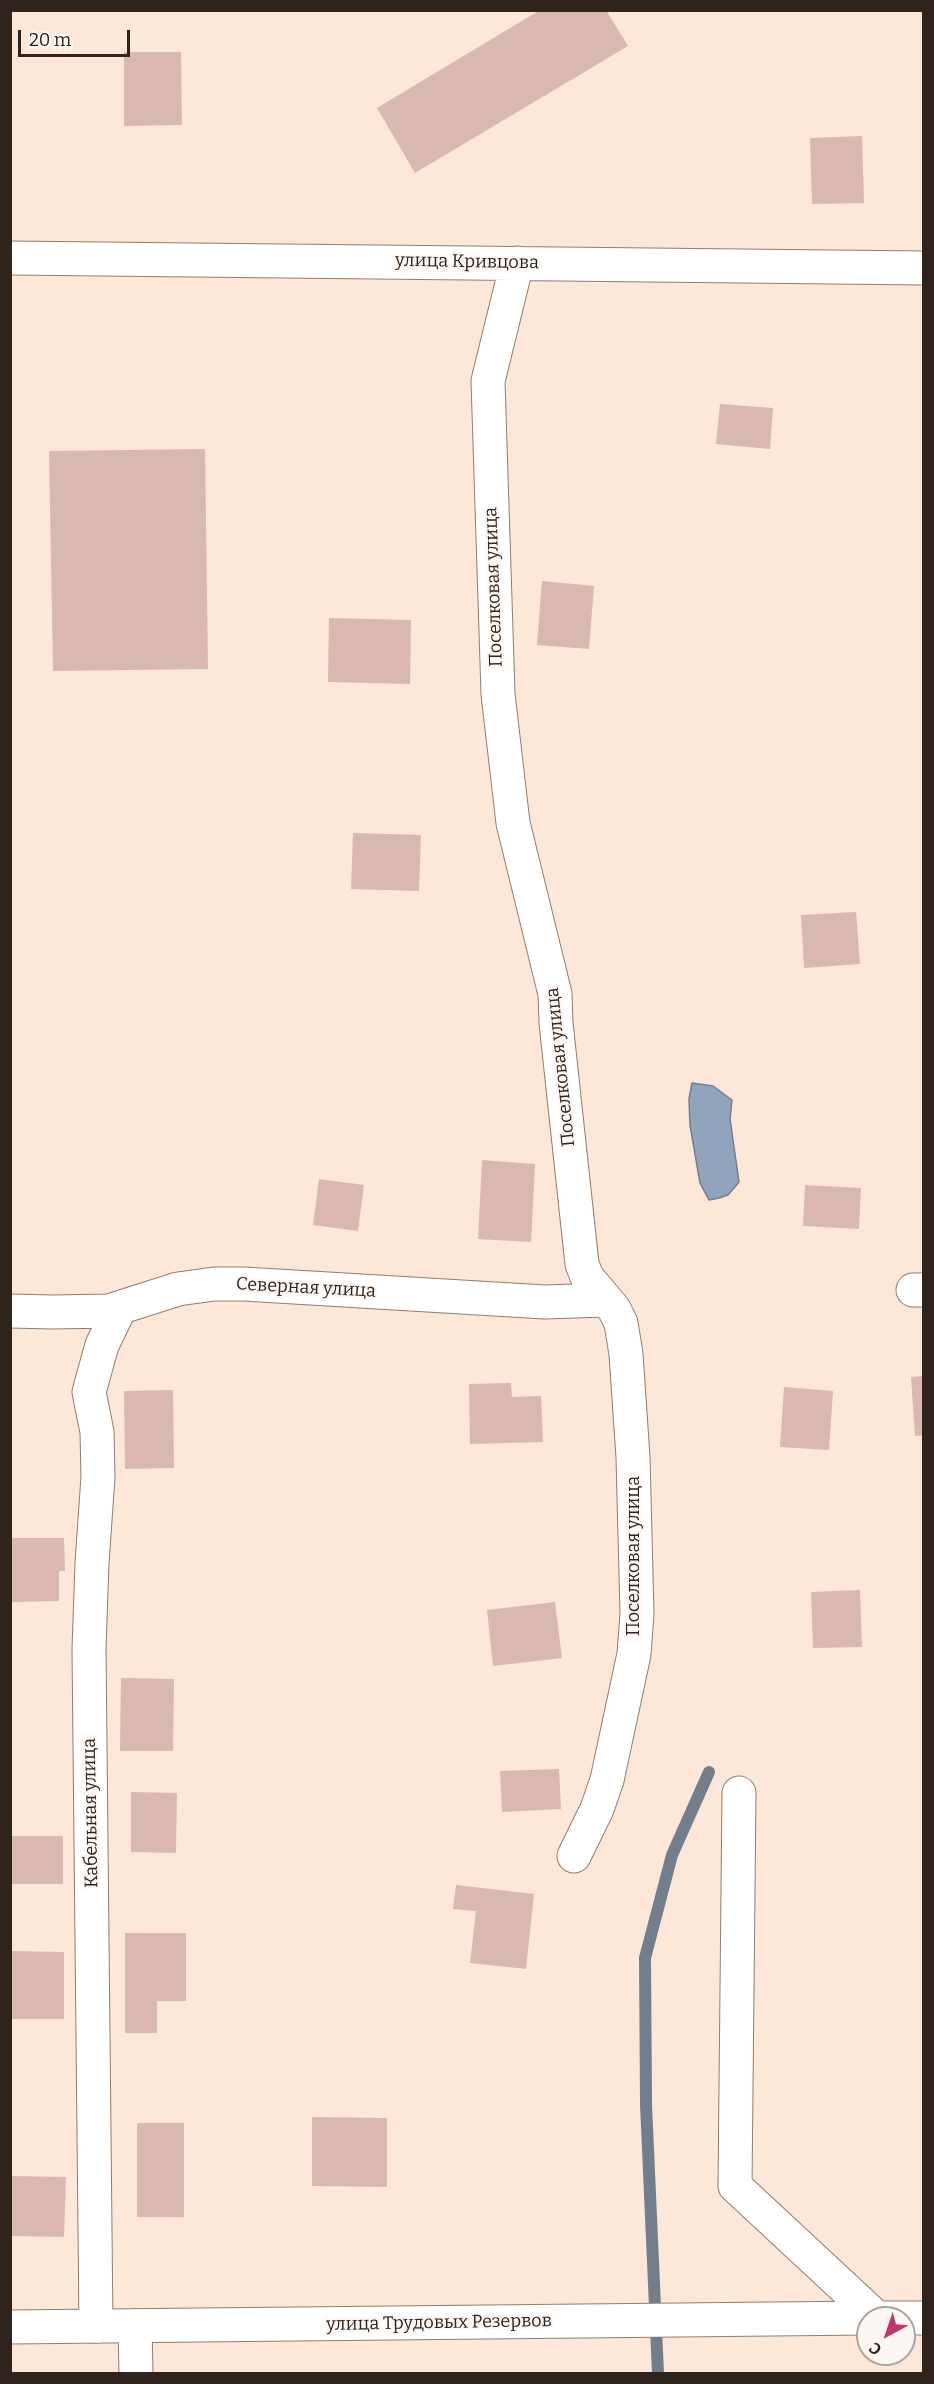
<!DOCTYPE html>
<meta charset="utf-8">
<style>
body{margin:0}
#map{position:relative;width:934px;height:2384px;overflow:hidden;background:#fce7d8;font-family:Bitter,serif}
canvas{display:block}
.frame{position:absolute;inset:0;border:12px solid #2e241d;pointer-events:none}
.north{position:absolute;left:856px;top:2306px;width:60px;height:60px;box-sizing:border-box;background:#fdf7f4;border:2px solid #aaa39e;border-radius:50%;rotate:220deg;font-size:16px;font-weight:700;line-height:24px;text-align:center;color:#2e241d}
.north::after{content:'';display:block;margin:auto;width:21px;height:27px;background:#c0366e;clip-path:polygon(50% 0,100% 100%,50% 72%,0 100%)}
.scale{position:absolute;left:18px;top:30px;width:112px;height:27px;box-sizing:border-box;border:3px solid #2e241d;border-top:0;padding-left:8px;font-size:18px;line-height:21px;white-space:nowrap;color:#2e241d;-webkit-text-stroke:4px #fdf7f4;paint-order:stroke}
</style>
<div id="map">
<canvas width="934" height="2384"></canvas>
<div class="frame"></div>
<div class="north">С</div>
<div class="scale">20 m</div>
</div>
<script>
const g = document.querySelector('canvas').getContext('2d');
g.lineJoin = 'round';
function paint(path, color) { g.fillStyle = color; g.fill(path, 'evenodd'); }
const poly = rows => new Path2D(rows.map(r => 'M' + r).join(''));
function stroke(path, color, width, dash) { g.strokeStyle = color; g.lineWidth = width; g.lineCap = dash ? 'butt' : 'round'; g.setLineDash(dash || []); g.stroke(path); }
function write(font, color, halo, rows, align = 'center') {
  g.font = font + ' Bitter,serif'; g.lineWidth = 5; g.setLineDash([]); g.textBaseline = 'middle'; g.strokeStyle = halo; g.fillStyle = color; for (const [text, x, y, turn = 0] of rows) {
    g.save(); g.translate(x, y); g.rotate((+turn || 0) * Math.PI / 180); g.textAlign = isNaN(turn) ? turn : align; if (halo) g.strokeText(text, 0, 0); g.fillText(text, 0, 0); g.restore();
  }
}
const water = poly([
 [692,1083,713,1086,732,1100,730,1119,739,1182,728,1195,719,1198,709,1200,700,1183,690,1125,689,1099,692,1083]
]);
const stream = poly([
 [658,2374,646,2104,645,1958,672,1855,709,1772]
]);
const building = poly([
 [540,10,606,10,628,46,415,173,377,108],
 [124,52,181,52,182,125,124,126],
 [862,136,864,203,812,204,810,138],
 [720,404,773,408,770,449,716,444],
 [205,449,208,669,53,671,49,451],
 [542,581,594,586,589,649,537,645],
 [329,618,411,620,410,684,328,682],
 [353,833,421,835,419,891,351,889],
 [856,912,860,964,804,968,801,915],
 [482,1160,535,1164,531,1242,478,1239],
 [319,1179,364,1185,358,1231,313,1225],
 [805,1185,861,1188,859,1229,803,1226],
 [924,1376,924,1435,915,1436,911,1377],
 [511,1383,512,1397,541,1396,543,1442,470,1444,469,1384],
 [784,1387,833,1391,829,1450,780,1447],
 [173,1390,174,1468,125,1469,124,1391],
 [10,1538,64,1538,65,1571,59,1571,59,1601,11,1602],
 [860,1590,862,1647,813,1648,811,1592],
 [555,1602,562,1658,493,1666,487,1610],
 [121,1678,174,1679,173,1751,120,1751],
 [559,1769,561,1809,502,1812,500,1771],
 [131,1792,177,1793,176,1853,131,1852],
 [10,1836,63,1836,63,1884,10,1884],
 [456,1885,534,1894,526,1969,470,1963,476,1911,453,1909],
 [125,1933,186,1933,186,2001,157,2001,157,2033,125,2033],
 [10,1951,64,1952,64,2019,10,2019],
 [312,2117,387,2118,387,2187,312,2186],
 [137,2123,184,2123,184,2217,137,2217],
 [10,2176,66,2177,64,2237,10,2236]
]);
const minor = poly([
 [10,258,924,268],
 [517,263,488,381,498,694,513,823,555,994,556,1023,582,1264,587,1277,614,1309,621,1323,626,1354,633,1457,637,1614,634,1654,607,1780,597,1809,574,1856],
 [913,1290,924,1290],
 [10,1311,53,1312,109,1311,178,1289,214,1284,244,1284,545,1302,605,1300],
 [739,1793,735,2186,877,2318],
 [96,2326,89,1649,92,1563,98,1477,97,1432,89,1392,102,1345,120,1308],
 [135,2326,136,2374]
]);
const major = poly([
 [878,2318,924,2318],
 [10,2327,868,2318]
]);
const streetNames = [
 ["улица Кривцова",467,262,1],
 ["Поселковая улица",494,587,-92],
 ["Поселковая улица",561,1067,-96],
 ["Северная улица",306,1288,3],
 ["Поселковая улица",634,1556,-90],
 ["Кабельная улица",91,1813,-91],
 ["улица Трудовых Резервов",439,2323,-1]
];
paint(water, '#90a5bd');
stroke(water, '#737e8d', 1.5);
stroke(stream, '#737e8d', 12);
paint(building, '#d9b8b1');
stroke(minor, '#947c6c', 35);
stroke(major, '#947c6c', 35);
stroke(minor, '#fff', 33);
stroke(major, '#fff', 33);
write('18px', '#2e241d', '#fdf7f4', streetNames);
</script>
